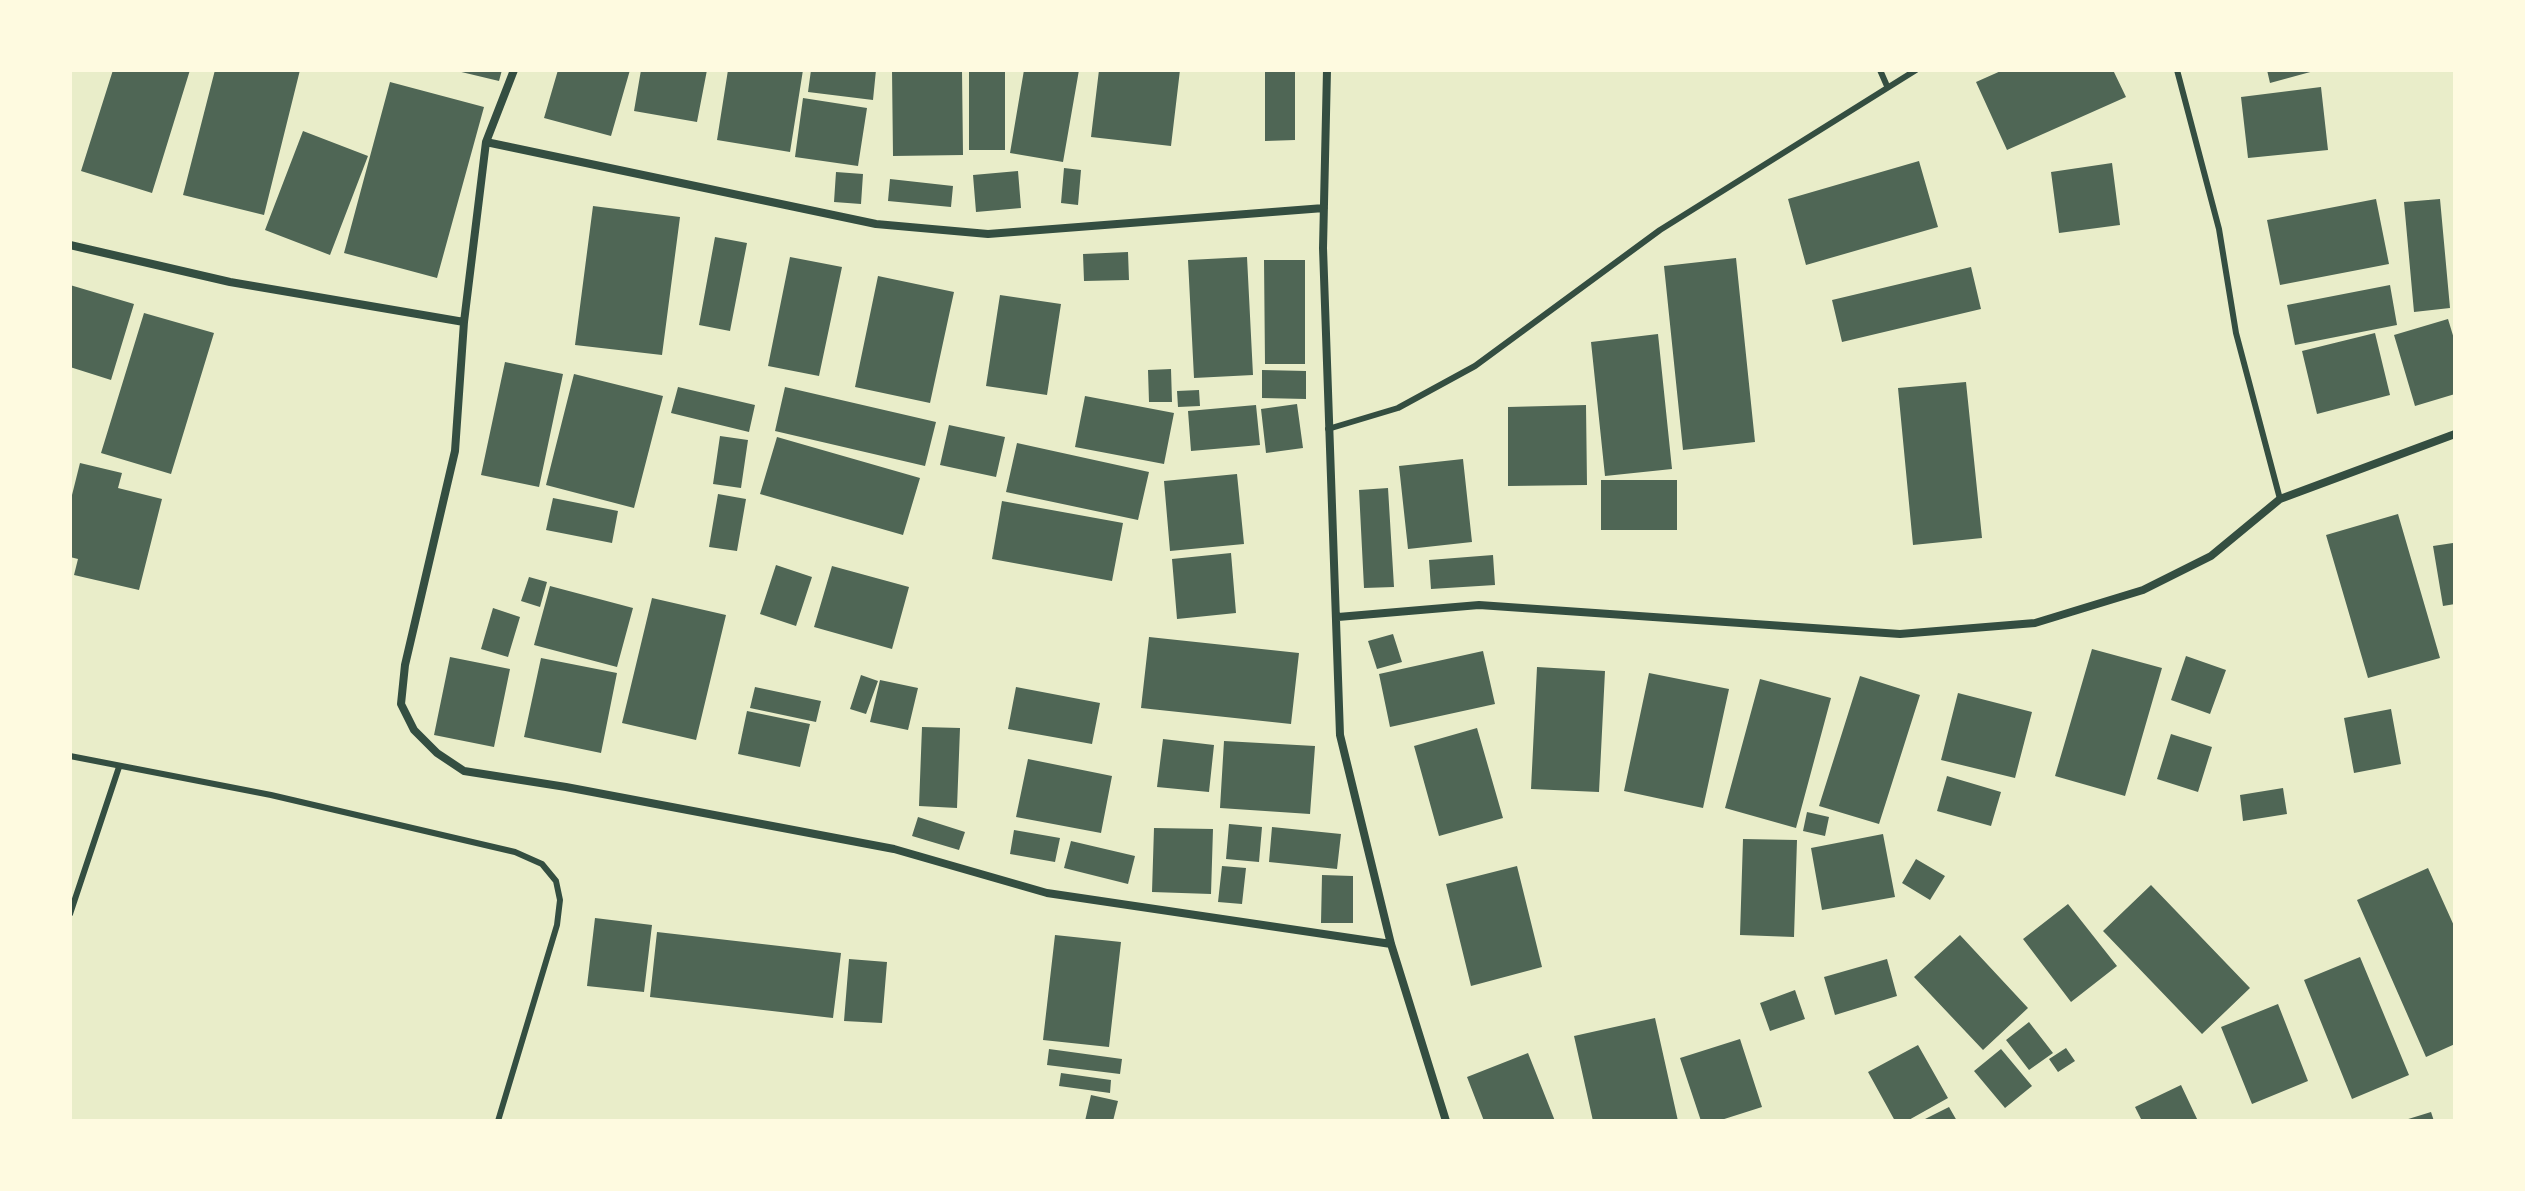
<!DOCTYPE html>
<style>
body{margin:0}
#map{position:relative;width:2525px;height:1191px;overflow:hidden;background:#e9edc9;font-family:"Noto Serif",serif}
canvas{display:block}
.frame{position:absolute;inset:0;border:72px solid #fefae0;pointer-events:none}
</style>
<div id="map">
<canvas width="2525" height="1191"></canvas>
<div class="frame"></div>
</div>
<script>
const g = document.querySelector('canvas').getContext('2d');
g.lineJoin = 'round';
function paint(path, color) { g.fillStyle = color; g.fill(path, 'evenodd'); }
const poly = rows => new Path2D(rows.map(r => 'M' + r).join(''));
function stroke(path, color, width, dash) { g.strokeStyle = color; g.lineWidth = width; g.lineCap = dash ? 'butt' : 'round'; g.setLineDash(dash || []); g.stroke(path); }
const building = poly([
 [113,70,190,70,152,193,81,171],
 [215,70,300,70,264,215,183,195],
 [453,70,502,70,499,81],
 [558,70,630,70,611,136,544,118],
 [641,70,707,70,697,122,634,111],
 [728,70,803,70,790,152,717,140],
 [811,70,876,70,873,100,808,92],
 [892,70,962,70,963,155,893,156],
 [969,70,1005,70,1005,150,969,150],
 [1024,70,1079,70,1063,162,1010,153],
 [1099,70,1180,70,1171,146,1091,137],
 [1265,70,1295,70,1295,140,1265,141],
 [2003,70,2113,70,2126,97,2007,150,1976,82],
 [2267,70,2314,70,2314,71,2270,83],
 [390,82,484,107,437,278,344,253],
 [2321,87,2328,150,2248,158,2241,97],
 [803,98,867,108,858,166,795,157],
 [303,131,368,156,330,255,265,230],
 [1919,161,1938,227,1806,265,1788,199],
 [2112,163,2120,225,2059,233,2051,172],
 [1064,168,1081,170,1078,205,1061,203],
 [1018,171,1021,208,976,212,973,175],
 [836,172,863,174,861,204,834,202],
 [890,179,953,186,951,207,888,201],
 [2376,199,2389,264,2280,285,2267,220],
 [2440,199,2450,308,2414,312,2404,202],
 [593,206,680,217,662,355,575,345],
 [715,237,747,243,730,331,699,325],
 [1128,252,1129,280,1084,281,1083,254],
 [790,257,842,267,819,376,768,366],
 [1247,257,1253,375,1194,378,1188,260],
 [1736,258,1755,442,1683,450,1664,266],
 [1264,260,1305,260,1305,364,1265,364],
 [1971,267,1981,309,1842,342,1832,300],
 [878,276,954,292,930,403,855,387],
 [70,285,134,304,111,380,70,367],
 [2390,285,2397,325,2295,345,2287,305],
 [1000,295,1061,304,1047,395,986,386],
 [144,313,214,333,171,474,101,453],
 [2448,319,2455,342,2455,394,2415,406,2394,335],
 [2375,333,2390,395,2317,414,2302,351],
 [1658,334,1672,469,1605,476,1591,342],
 [505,362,563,374,539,487,481,475],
 [1171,369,1172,402,1149,402,1148,370],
 [1262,370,1306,371,1306,399,1262,398],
 [574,374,663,396,634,508,546,485],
 [1966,382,1982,538,1913,545,1898,388],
 [678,387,755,405,749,432,671,413],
 [785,387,936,422,925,466,775,431],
 [1199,390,1200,406,1178,407,1177,391],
 [1085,396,1174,413,1164,464,1075,447],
 [1297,404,1303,448,1266,453,1261,409],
 [1256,405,1260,445,1191,451,1188,411],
 [1586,405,1587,485,1508,486,1508,407],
 [949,425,1005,437,996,477,940,465],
 [720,436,748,440,741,488,713,484],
 [777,437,920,478,903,535,760,494],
 [1017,443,1149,472,1138,520,1006,492],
 [1463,459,1472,542,1408,549,1399,466],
 [80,463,122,473,118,488,162,499,139,590,74,575,78,559,70,557,70,503],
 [1237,474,1244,544,1170,551,1164,481],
 [1601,480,1677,480,1677,530,1601,530],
 [1388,488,1394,587,1364,588,1359,490],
 [718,494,746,499,737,551,709,547],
 [553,498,618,511,612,543,546,530],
 [1002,501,1123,523,1112,581,992,559],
 [2398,514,2440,658,2368,678,2326,535],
 [2453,543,2455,604,2443,606,2433,546],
 [1231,553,1236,613,1177,619,1172,559],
 [1493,555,1495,585,1431,589,1429,560],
 [776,565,812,577,796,626,760,614],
 [832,566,909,587,892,649,814,627],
 [529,577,547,582,540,607,521,601],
 [550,586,633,608,617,667,534,645],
 [652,598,726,615,696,740,622,723],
 [493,608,520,617,508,657,481,649],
 [1393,634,1402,662,1377,669,1368,641],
 [1149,637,1299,653,1291,724,1141,708],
 [2092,649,2162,668,2125,796,2055,776],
 [1483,651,1495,704,1390,727,1379,674],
 [2186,656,2226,670,2210,714,2171,700],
 [450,657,510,669,494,747,434,735],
 [541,658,617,673,601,753,524,737],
 [1537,667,1605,671,1599,792,1531,789],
 [1649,673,1729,689,1703,808,1624,791],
 [861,675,878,681,866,714,850,709],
 [1860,676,1920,695,1879,824,1819,806],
 [1760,679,1831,698,1796,828,1725,808],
 [880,680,918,688,908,730,870,722],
 [755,687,821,701,816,722,750,708],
 [1016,687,1100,703,1092,744,1008,729],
 [1958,693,2032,712,2015,778,1941,760],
 [2391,709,2401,764,2354,773,2344,718],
 [747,711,810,724,800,767,738,754],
 [922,727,960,728,957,808,919,806],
 [1477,728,1503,818,1439,836,1414,746],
 [2171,734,2212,747,2198,792,2157,779],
 [1163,739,1214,745,1209,792,1157,787],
 [1224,741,1315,746,1310,814,1220,808],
 [1028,759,1112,776,1101,833,1016,817],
 [1947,776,2001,792,1991,826,1937,811],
 [2283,788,2287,814,2243,821,2240,795],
 [1807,812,1829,817,1825,836,1803,831],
 [918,817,965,832,959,850,912,836],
 [1229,824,1262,827,1259,862,1226,859],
 [1272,827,1341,834,1337,869,1269,862],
 [1154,828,1213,829,1211,894,1152,892],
 [1014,830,1060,838,1055,862,1010,854],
 [1883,834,1895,897,1822,910,1811,848],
 [1743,839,1797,840,1794,937,1740,935],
 [1071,841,1135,856,1128,884,1064,868],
 [1916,859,1945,876,1930,900,1902,883],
 [1222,866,1246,868,1242,904,1218,902],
 [1517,866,1542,967,1471,986,1446,884],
 [2428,868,2455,928,2455,1044,2426,1057,2357,900],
 [1322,875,1353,876,1353,923,1321,923],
 [2151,885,2250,988,2202,1034,2103,931],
 [2068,904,2117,966,2071,1002,2023,939],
 [595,918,652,925,644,992,587,986],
 [657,932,841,953,833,1018,650,997],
 [1055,935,1121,942,1109,1047,1043,1040],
 [1960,935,2028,1008,1983,1050,1914,977],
 [2360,957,2409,1075,2352,1099,2304,980],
 [849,959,887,962,882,1023,844,1021],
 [1887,959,1897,996,1835,1015,1824,977],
 [1795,990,1805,1019,1770,1031,1760,1003],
 [2278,1004,2308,1081,2252,1104,2221,1027],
 [1655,1018,1678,1121,1593,1121,1574,1036],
 [2029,1022,2053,1053,2029,1070,2006,1040],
 [1740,1039,1762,1107,1718,1121,1701,1121,1680,1058],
 [1918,1045,1948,1098,1907,1121,1895,1121,1868,1072],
 [2066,1048,2075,1061,2058,1072,2049,1059],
 [1049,1049,1122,1059,1120,1074,1047,1065],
 [2001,1049,2032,1086,2005,1108,1974,1071],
 [1528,1053,1555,1121,1484,1121,1467,1077],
 [1061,1073,1111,1080,1110,1093,1059,1086],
 [2181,1085,2198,1121,2142,1121,2135,1107],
 [1091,1095,1118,1101,1113,1121,1085,1121],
 [1949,1107,1957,1121,1921,1121],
 [2431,1112,2434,1121,2405,1121,2405,1120]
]);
const service = poly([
 [1880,70,1887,86],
 [2177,70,2219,229,2236,333,2280,499],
 [1328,429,1398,408,1475,366,1660,230,1916,70],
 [70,756,271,795,515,852,542,864,556,881,560,900,557,925,498,1121],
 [70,914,119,767]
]);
const minor = poly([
 [514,70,486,142,464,322,455,451,405,665,401,704,414,730,437,753,464,771,566,787,894,849,1047,893,1391,944],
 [1327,70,1323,248,1340,735,1391,944,1446,1121],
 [486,142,876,224,988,234,1324,208],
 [70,245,230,282,464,322],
 [1338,617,1479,605,1900,634,2035,623,2143,590,2211,556,2280,499,2455,434]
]);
paint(building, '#4f6655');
stroke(service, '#344e41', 6);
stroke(minor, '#344e41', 8);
</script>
